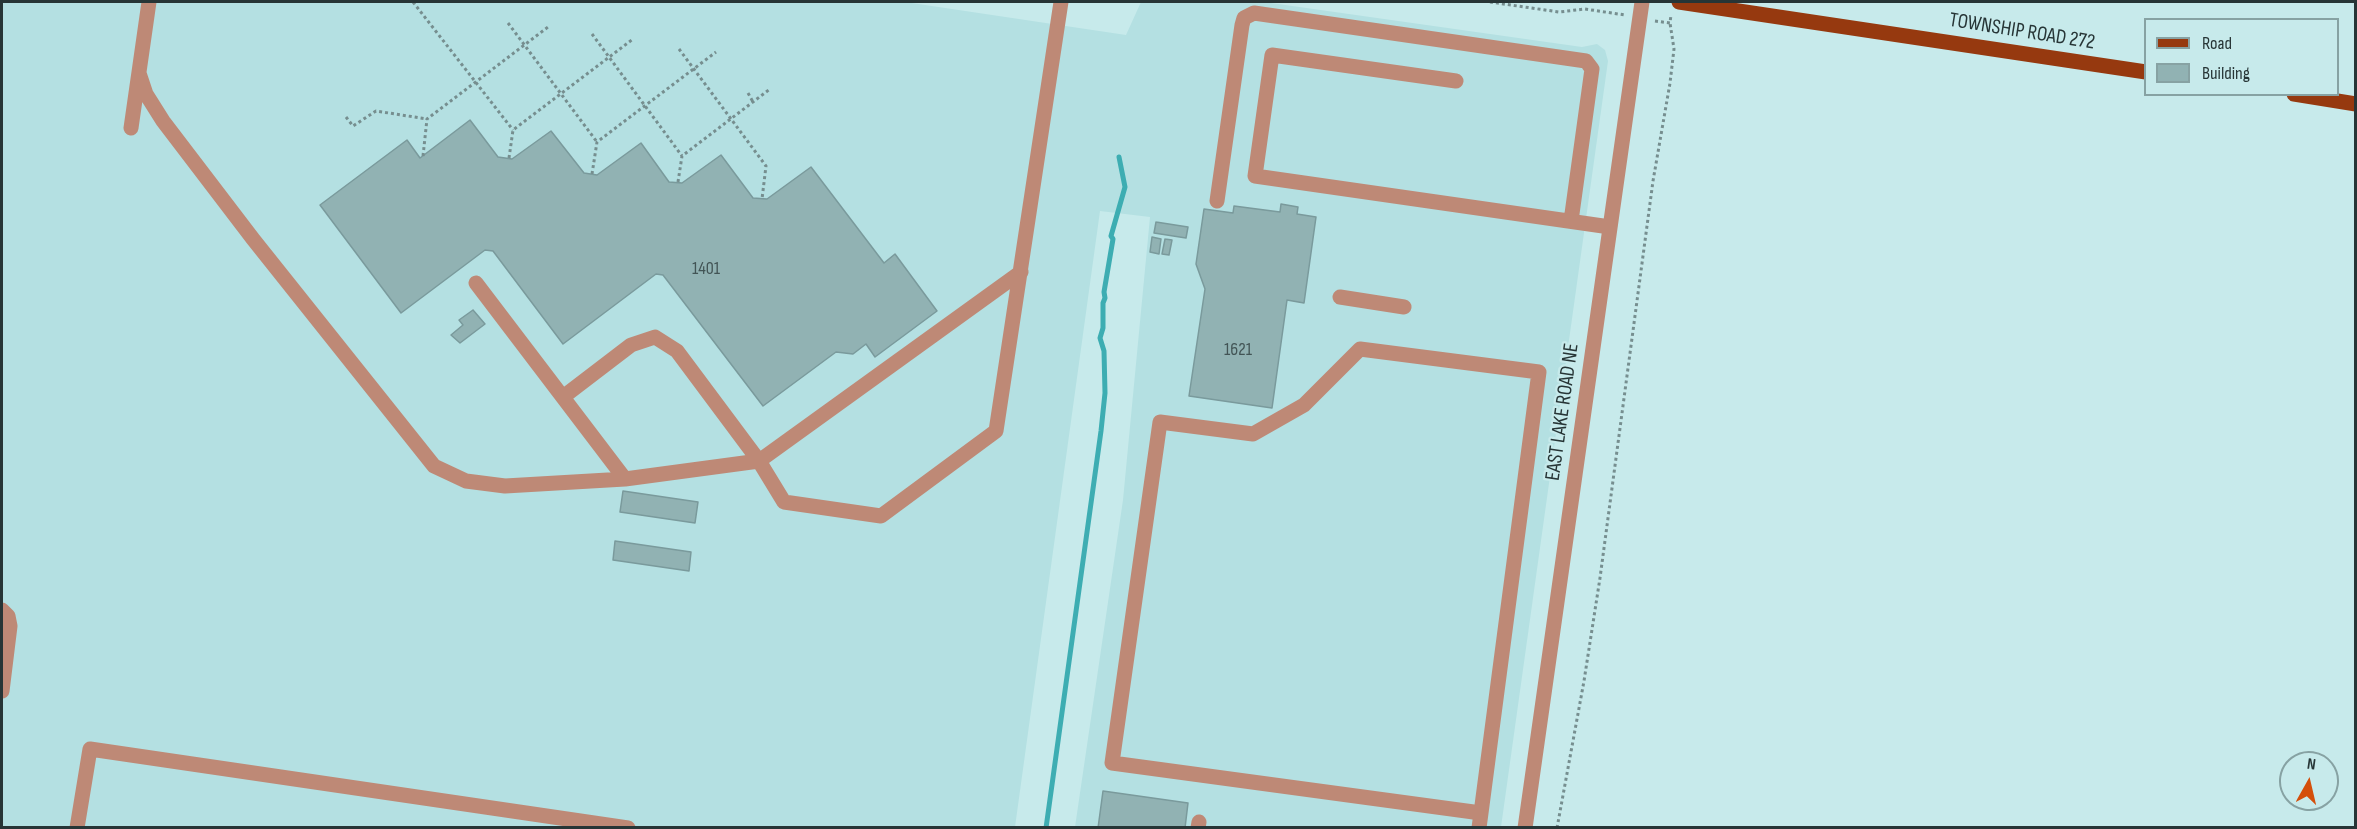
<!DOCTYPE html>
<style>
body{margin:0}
#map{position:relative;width:2357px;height:829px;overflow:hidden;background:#c7eaeb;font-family:"Sofia Sans Condensed",sans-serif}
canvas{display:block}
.frame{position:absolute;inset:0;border:3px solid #273536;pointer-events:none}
.legend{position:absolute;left:2144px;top:18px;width:195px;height:78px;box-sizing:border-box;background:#c7eaeb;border:2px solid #87a2a3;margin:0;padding:8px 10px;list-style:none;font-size:18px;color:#273536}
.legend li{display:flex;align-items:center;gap:12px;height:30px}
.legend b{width:30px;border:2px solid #87a2a3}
.north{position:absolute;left:2279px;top:751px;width:60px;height:60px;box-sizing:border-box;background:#c7eaeb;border:2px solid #87a2a3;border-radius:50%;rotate:8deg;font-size:16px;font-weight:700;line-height:24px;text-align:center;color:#273536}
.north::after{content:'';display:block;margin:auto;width:21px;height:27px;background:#d44f0b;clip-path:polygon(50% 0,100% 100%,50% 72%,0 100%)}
</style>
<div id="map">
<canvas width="2357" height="829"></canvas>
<div class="frame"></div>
<ul class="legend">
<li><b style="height:8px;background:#96390f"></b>Road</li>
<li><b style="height:16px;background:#91b2b3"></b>Building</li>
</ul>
<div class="north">N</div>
</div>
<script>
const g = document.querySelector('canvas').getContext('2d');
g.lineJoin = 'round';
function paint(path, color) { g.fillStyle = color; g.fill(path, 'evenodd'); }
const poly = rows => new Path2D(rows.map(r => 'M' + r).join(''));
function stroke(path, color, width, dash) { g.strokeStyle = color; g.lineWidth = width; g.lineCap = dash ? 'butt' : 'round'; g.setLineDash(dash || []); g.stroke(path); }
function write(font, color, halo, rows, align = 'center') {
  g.font = font + ' "Sofia Sans Condensed",sans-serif'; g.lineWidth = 4.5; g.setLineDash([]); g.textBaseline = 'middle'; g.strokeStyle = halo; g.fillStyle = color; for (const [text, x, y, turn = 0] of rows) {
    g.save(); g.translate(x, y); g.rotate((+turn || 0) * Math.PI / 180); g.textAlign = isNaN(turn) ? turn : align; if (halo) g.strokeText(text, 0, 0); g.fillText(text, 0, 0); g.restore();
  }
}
const built = poly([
 [2,2,905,2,1126,35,1141,2,1264,2,1582,47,1597,44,1605,50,1608,61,1501,827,1075,827,1123,500,1150,217,1100,211,1015,827,2,828]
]);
const stream = poly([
 [1046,828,1101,431,1105,393,1104,351,1100,338,1103,328,1103,303,1105,298,1104,292,1113,239,1111,236,1125,187,1119,157]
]);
const building = poly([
 [470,120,498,157,512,159,551,131,584,173,597,175,641,143,669,182,682,183,721,155,753,198,767,199,811,167,884,263,895,254,937,311,875,357,866,344,853,354,836,352,763,406,663,275,656,274,563,344,493,251,485,250,401,313,320,205,407,140,420,158,470,120],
 [1281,204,1298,207,1297,214,1316,217,1304,303,1287,300,1272,408,1189,396,1205,289,1196,264,1204,209,1233,213,1234,206,1280,212,1281,204],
 [1156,222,1188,227,1186,238,1154,233,1156,222],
 [1152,237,1161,239,1159,254,1150,252,1152,237],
 [1165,239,1172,240,1169,255,1162,254,1165,239],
 [473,310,485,324,460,343,451,335,463,325,459,320,473,310],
 [623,491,698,502,695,523,620,512,623,491],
 [615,541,691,552,689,571,613,560,615,541],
 [1103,791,1188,803,1185,828,1098,828,1103,791]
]);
const path = poly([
 [413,2,513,130],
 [1490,2,1559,12,1585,9,1625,15],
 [1655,21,1670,23,1671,15],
 [508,23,597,142],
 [592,34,682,156],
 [679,49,766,166,762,199],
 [748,93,753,102],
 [346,117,353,126,376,111,427,119],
 [423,156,427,119,548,27],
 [509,158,513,130,633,39],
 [592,174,597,142,716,52],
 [678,182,682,156,770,89],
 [1557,828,1584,681,1600,578,1653,181,1670,83,1674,49,1670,23]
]);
const minor = poly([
 [139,73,146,94,163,121,253,239,434,466,466,481,505,486,625,479],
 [1456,81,1272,55,1255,176,1610,227],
 [131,128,149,2],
 [1217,201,1242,25,1244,18,1254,13,1586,61,1592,69,1571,221],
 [476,283,625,479,759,461,784,502,881,516,996,431,1061,2],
 [1340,297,1404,307],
 [563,397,631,345,655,337,677,351,759,461,1021,272],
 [2,610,8,616,10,626,2,691],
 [77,828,90,749,628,828],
 [1198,828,1199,822],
 [1479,828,1481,813,1539,372,1360,349,1304,405,1253,434,1160,422,1112,763,1481,813],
 [1525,828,1642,2]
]);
const major = poly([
 [1679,2,2146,72],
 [2294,94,2356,104]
]);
const numberNames = [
 ["1401",706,269],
 ["1621",1238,350]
];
const streetNames = [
 ["TOWNSHIP ROAD 272",2022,32,9],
 ["EAST LAKE ROAD NE",1563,412,-82]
];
paint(built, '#b4e0e2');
stroke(stream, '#3dadb2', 5);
paint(building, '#91b2b3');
stroke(building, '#7a9a9c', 1.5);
stroke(path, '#768e8f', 3, [3, 3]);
stroke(minor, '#be8976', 15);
stroke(major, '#96390f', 15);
write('18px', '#425455', null, numberNames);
write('21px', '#273536', '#c7eaeb', streetNames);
</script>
